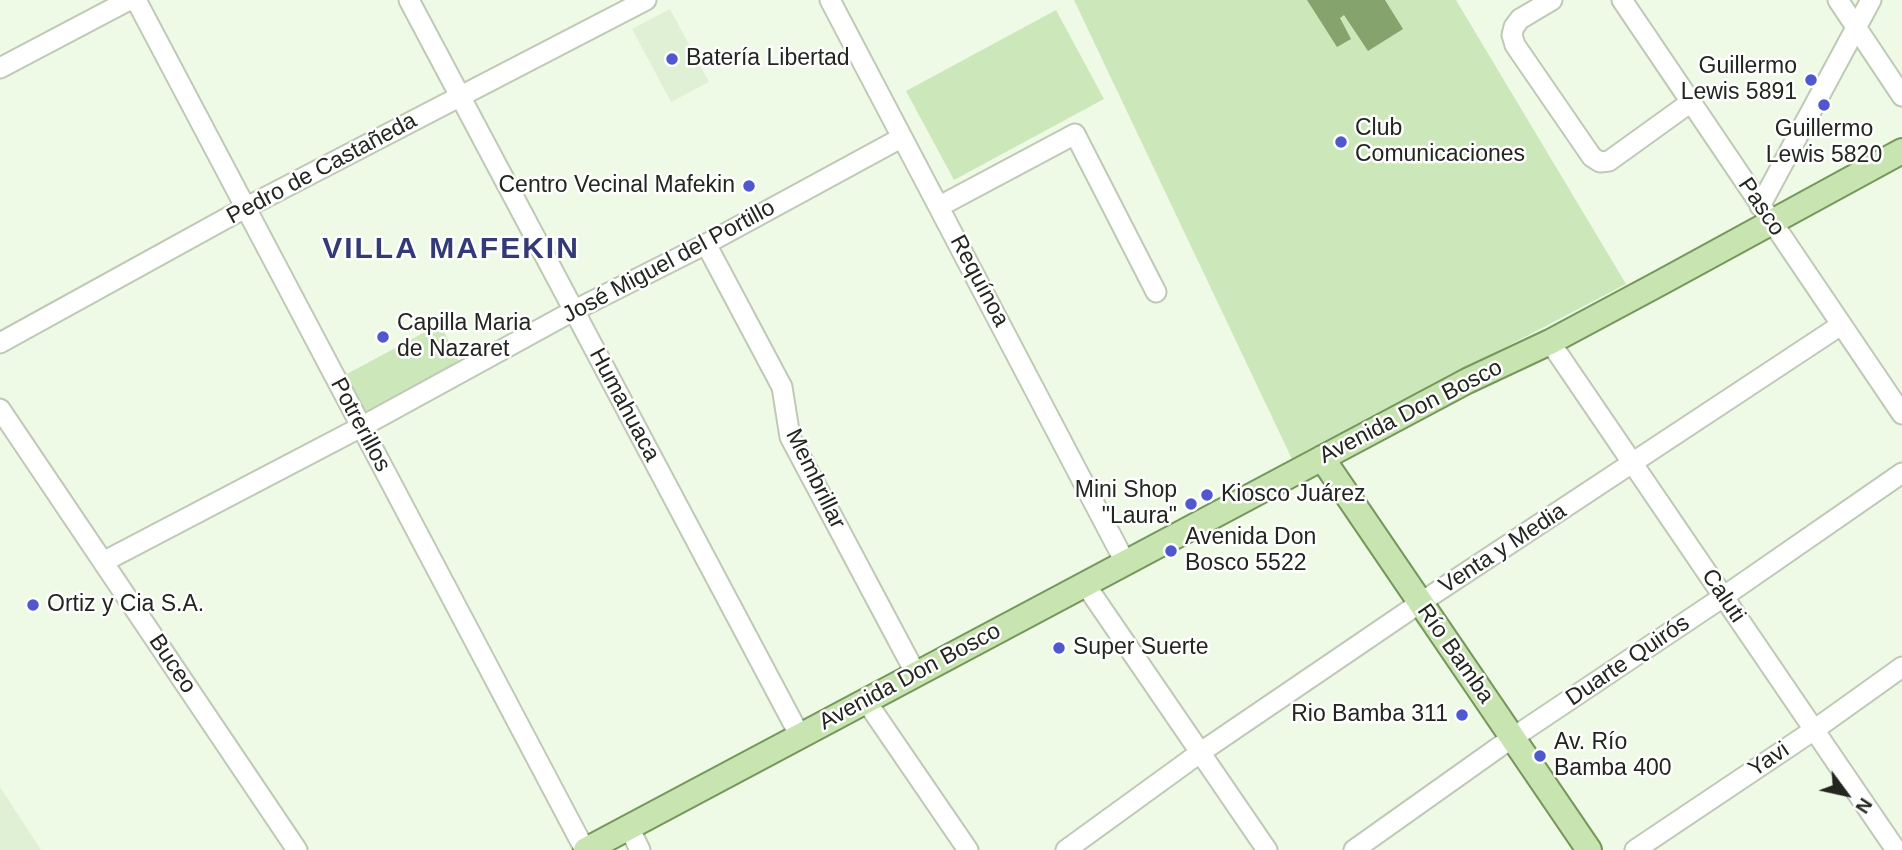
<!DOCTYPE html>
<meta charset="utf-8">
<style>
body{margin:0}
#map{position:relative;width:1902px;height:850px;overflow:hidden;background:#eefae6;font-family:Arial,sans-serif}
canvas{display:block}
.north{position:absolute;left:1811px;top:759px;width:70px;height:70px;-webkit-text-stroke:5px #fff;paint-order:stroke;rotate:123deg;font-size:19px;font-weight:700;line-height:28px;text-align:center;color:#22261f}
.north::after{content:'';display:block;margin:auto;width:24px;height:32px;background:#22261f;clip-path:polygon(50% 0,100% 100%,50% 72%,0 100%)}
</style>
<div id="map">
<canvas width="1902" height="850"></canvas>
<div class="north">N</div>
</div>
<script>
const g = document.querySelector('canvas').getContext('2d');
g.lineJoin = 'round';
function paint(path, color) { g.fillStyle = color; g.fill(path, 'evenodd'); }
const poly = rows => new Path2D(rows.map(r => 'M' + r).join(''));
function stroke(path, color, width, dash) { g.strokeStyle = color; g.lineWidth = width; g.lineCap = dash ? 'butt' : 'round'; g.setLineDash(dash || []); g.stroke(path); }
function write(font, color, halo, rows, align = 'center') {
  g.font = font + ' Arial,sans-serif'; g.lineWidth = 5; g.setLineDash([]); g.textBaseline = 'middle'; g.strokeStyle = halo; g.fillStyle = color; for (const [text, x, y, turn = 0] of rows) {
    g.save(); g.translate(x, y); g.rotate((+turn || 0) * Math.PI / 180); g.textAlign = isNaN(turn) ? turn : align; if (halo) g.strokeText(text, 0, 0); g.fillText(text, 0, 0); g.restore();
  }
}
const built = poly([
 [670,9,709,82,671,102,632,29],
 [0,787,41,850,0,850]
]);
const green = poly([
 [1074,0,1456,0,1626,284,1292,459],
 [1056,10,1104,99,954,180,906,91],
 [440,324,460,363,365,414,345,375]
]);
const water = poly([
 [1307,0,1385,0,1403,29,1368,51,1344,15,1340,18,1351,39,1337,47]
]);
const minor = poly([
 [136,0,585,850],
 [409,0,800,736],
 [830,0,1125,562],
 [1552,0,1520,19,1514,27,1512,35,1515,45,1592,157,1600,162,1609,161,1691,102],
 [1622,0,1902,414],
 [1838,0,1902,96],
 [0,68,129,0],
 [940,206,1075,134,1156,292],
 [1760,206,1871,0],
 [706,244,782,387,790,437,916,674],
 [1550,342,1896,850],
 [0,343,245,208,646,0],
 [0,409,297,850],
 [103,562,361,427,573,311,706,244,901,138],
 [1085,584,1267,850],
 [866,701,968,850],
 [629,827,640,850],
 [1066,850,1201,752,1420,603,1841,325],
 [1354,850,1499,747,1723,597,1902,473],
 [1635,850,1814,730,1902,667]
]);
const major = poly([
 [1322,458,1589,850],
 [586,850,1467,381,1550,342,1662,282,1902,151]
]);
const markers = [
 [672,59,7,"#4f58ce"],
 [1811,80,7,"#4f58ce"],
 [1824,105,7,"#4f58ce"],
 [1341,142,7,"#4f58ce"],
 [749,186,7,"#4f58ce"],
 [383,337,7,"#4f58ce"],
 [1207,495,7,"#4f58ce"],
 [1191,504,7,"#4f58ce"],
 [1171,551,7,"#4f58ce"],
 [33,605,7,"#4f58ce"],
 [1059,648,7,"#4f58ce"],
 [1462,715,7,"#4f58ce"],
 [1540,756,7,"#4f58ce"]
];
const poiNames = [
 ["Batería Libertad",686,59],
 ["Guillermo",1797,67,"right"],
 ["Lewis 5891",1797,93,"right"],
 ["Club",1355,129],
 ["Comunicaciones",1355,155],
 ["Guillermo",1824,130,"center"],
 ["Lewis 5820",1824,156,"center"],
 ["Centro Vecinal Mafekin",735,186,"right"],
 ["Capilla Maria",397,324],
 ["de Nazaret",397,350],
 ["Mini Shop",1177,491,"right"],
 ["\"Laura\"",1177,517,"right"],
 ["Kiosco Juárez",1221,495],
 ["Avenida Don",1185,538],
 ["Bosco 5522",1185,564],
 ["Ortiz y Cia S.A.",47,605],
 ["Super Suerte",1073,648],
 ["Rio Bamba 311",1448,715,"right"],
 ["Av. Río",1554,743],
 ["Bamba 400",1554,769]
];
const streetNames = [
 ["Pedro de Castañeda",322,169,-28],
 ["Pasco",1761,207,56],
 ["José Miguel del Portillo",669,262,-28],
 ["Requínoa",979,281,62],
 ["Humahuaca",624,405,62],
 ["Avenida Don Bosco",1411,412,-27],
 ["Potrerillos",360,425,62],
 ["Membrillar",815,479,64],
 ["Venta y Media",1503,549,-33],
 ["Caluti",1723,596,56],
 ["Río Bamba",1455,654,55],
 ["Duarte Quirós",1628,661,-34],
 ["Buceo",172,664,56],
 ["Avenida Don Bosco",910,677,-28],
 ["Yavi",1769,760,-34]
];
const districtNames = [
 ["VILLA MAFEKIN",451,250]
];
paint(built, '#e0f0d5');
paint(green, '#cce7b9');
paint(water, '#84a36d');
stroke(minor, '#bec9b6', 23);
stroke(major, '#76975c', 28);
stroke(minor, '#fff', 19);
stroke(major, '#c8e5b1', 24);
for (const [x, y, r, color] of markers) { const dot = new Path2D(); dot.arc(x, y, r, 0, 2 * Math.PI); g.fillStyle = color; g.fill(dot); stroke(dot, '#fff', 2.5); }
write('23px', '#22261f', '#fff', poiNames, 'left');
write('23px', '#22261f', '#fff', streetNames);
g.letterSpacing = '2px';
write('bold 30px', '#333b76', '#fff', districtNames);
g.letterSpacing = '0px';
</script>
